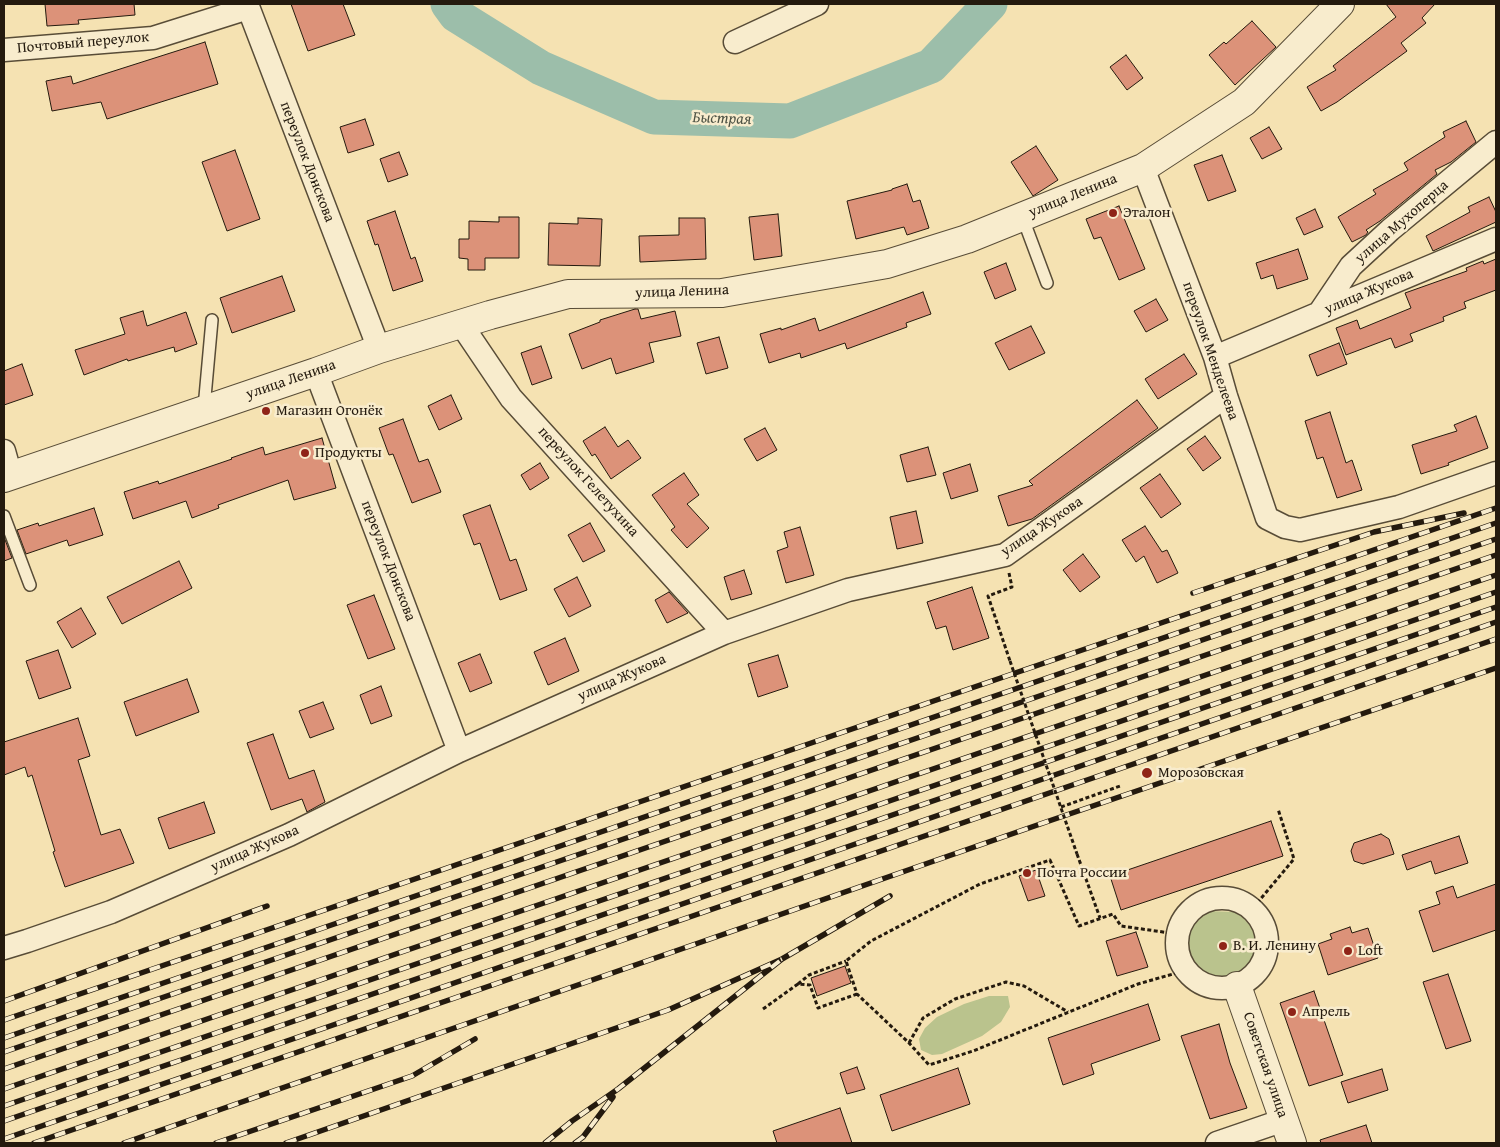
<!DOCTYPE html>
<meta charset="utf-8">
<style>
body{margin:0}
#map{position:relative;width:1500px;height:1147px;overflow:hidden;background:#f5e2b2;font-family:"Gentium Book Plus",serif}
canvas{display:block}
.frame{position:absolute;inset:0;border:5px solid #241a0e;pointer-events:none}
</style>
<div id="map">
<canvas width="1500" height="1147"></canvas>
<div class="frame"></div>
</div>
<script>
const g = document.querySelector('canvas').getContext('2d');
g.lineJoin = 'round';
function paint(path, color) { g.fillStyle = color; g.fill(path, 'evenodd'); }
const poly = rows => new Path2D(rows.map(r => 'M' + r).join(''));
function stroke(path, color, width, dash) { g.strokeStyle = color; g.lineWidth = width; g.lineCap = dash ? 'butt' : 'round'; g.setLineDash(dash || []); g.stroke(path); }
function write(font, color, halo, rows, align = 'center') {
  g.font = font + ' "Gentium Book Plus",serif'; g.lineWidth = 5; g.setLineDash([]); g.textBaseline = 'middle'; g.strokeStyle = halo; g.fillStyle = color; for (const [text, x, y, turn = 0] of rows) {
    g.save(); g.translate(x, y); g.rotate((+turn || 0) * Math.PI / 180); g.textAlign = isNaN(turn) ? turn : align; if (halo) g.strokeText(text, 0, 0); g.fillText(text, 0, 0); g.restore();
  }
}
const green = poly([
 [1209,911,1237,912,1256,931,1254,959,1234,978,1207,977,1188,956,1189,929],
 [989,996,1008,996,1010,1007,1001,1022,982,1036,942,1054,932,1055,921,1050,919,1039,925,1028,937,1017,964,1004]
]);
const river = poly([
 [448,4,456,15,541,68,654,117,790,121,931,66,990,4]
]);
const building = poly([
 [45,4,134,4,135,15,78,20,79,24,47,26,45,4],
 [291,4,343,4,355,35,308,51,291,4],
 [1386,4,1435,4,1422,18,1426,23,1401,43,1407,51,1337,102,1321,111,1307,87,1336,70,1333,66,1396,17,1386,4],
 [1252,21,1276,47,1235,85,1209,55,1224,42,1226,44,1252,21],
 [205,42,218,84,107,119,101,102,52,111,46,81,71,76,73,84,205,42],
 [1126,55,1143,78,1127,90,1110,67,1126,55],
 [365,119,374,145,348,153,340,127,365,119],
 [1466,121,1476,142,1451,162,1435,170,1437,174,1380,221,1366,230,1368,232,1366,235,1352,242,1338,217,1376,194,1373,190,1408,170,1404,163,1445,137,1443,132,1466,121],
 [1269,127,1282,149,1262,159,1250,138,1269,127],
 [1036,146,1058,180,1033,196,1011,162,1036,146],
 [235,150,260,219,227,231,202,162,235,150],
 [399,152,408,175,388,182,380,159,399,152],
 [1222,155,1236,191,1208,201,1194,165,1222,155],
 [907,184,913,202,920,200,929,228,907,235,904,227,856,239,847,201,892,190,892,189,907,184],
 [1489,197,1496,212,1496,222,1433,251,1426,236,1470,212,1468,207,1489,197],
 [1119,206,1145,269,1119,280,1101,237,1094,239,1086,219,1119,206],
 [1315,209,1323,227,1304,235,1296,218,1315,209],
 [395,211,411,259,415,257,423,281,393,291,378,244,375,245,367,221,395,211],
 [778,214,782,256,754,260,749,217,778,214],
 [499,217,519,217,519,258,485,258,485,270,468,270,468,259,459,258,459,239,469,239,469,221,499,222,499,217],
 [578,218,602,219,600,266,548,265,549,223,578,224,578,218],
 [679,218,705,218,706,259,640,262,639,236,679,235,679,218],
 [1298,249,1308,279,1277,289,1273,275,1261,279,1256,263,1298,249],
 [1496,259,1496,290,1464,302,1466,308,1443,317,1444,321,1410,334,1413,341,1395,348,1391,338,1346,355,1336,328,1357,320,1360,329,1411,308,1405,293,1467,271,1466,268,1483,261,1484,264,1496,259],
 [1006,263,1016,290,995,299,984,272,1006,263],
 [282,276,295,311,232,333,220,298,282,276],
 [923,292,931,314,906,323,907,327,847,349,845,343,801,358,800,353,769,363,760,334,781,328,781,330,815,318,819,331,923,292],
 [1156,299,1168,320,1146,332,1134,311,1156,299],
 [635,309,638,309,641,319,675,311,681,336,649,343,654,362,616,374,611,358,582,369,569,334,600,322,600,320,635,309],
 [143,311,147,326,186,312,197,344,175,352,174,347,128,361,127,359,84,375,75,350,125,334,120,318,143,311],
 [1031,326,1045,353,1009,370,995,343,1031,326],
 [719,337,728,368,706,374,697,343,719,337],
 [1339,343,1347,364,1317,376,1309,355,1339,343],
 [541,346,552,378,532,385,521,353,541,346],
 [1184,354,1197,374,1158,399,1145,379,1184,354],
 [22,364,33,395,4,405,4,371,22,364],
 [451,395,462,419,439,430,428,406,451,395],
 [1137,400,1158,428,1032,519,1008,526,998,496,1033,485,1029,481,1137,400],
 [1330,412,1346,463,1352,460,1362,490,1337,498,1323,457,1317,459,1305,421,1330,412],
 [1476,416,1488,448,1448,463,1449,465,1421,474,1412,445,1457,431,1454,425,1476,416],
 [403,419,419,462,428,459,441,492,412,503,393,454,389,455,379,428,403,419],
 [605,427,618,447,628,440,641,458,611,479,595,454,592,456,583,441,605,427],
 [765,428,777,450,757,461,744,439,765,428],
 [1205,436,1221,458,1203,471,1187,449,1205,436],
 [322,438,336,488,294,500,288,480,218,505,219,508,192,518,186,501,133,519,124,492,158,481,159,484,232,459,231,458,263,447,265,455,322,438],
 [928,447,936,475,907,482,900,455,928,447],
 [540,463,549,478,530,490,521,475,540,463],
 [970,464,978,491,951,499,943,473,970,464],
 [684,473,699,495,687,504,709,528,687,548,671,530,675,527,652,495,684,473],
 [1160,474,1181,504,1161,518,1140,488,1160,474],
 [490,505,510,561,516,559,527,590,500,600,480,543,474,545,463,515,490,505],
 [94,508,103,535,69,546,67,540,26,554,17,530,38,523,39,526,94,508],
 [916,511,923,543,897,549,890,517,916,511],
 [590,523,605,551,583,562,568,535,590,523],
 [1145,526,1162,552,1167,550,1178,573,1157,583,1144,556,1136,562,1122,540,1145,526],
 [800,527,814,575,786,583,777,551,788,547,784,532,800,527],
 [4,537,12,558,4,561,4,537],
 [1083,554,1100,577,1080,592,1063,570,1083,554],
 [179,561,192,588,122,624,107,597,179,561],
 [744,570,752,594,731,600,724,577,744,570],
 [577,577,591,606,569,617,554,589,577,577],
 [972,587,989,638,953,650,946,626,936,629,927,602,972,587],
 [669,592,688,613,667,623,655,600,669,592],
 [374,595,395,649,368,659,347,605,374,595],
 [81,608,96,634,72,648,57,622,81,608],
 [565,638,579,671,548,685,534,652,565,638],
 [58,650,71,688,39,699,26,661,58,650],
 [480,654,492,683,470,692,458,663,480,654],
 [778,655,788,687,758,697,748,664,778,655],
 [187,679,199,712,136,736,124,702,187,679],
 [381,686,392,716,371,724,360,695,381,686],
 [323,702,334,729,310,738,299,711,323,702],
 [78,718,90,756,78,760,101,835,120,829,134,863,65,887,53,852,55,851,32,775,28,777,25,767,4,775,4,742,78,718],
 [273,734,289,779,314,770,325,802,307,812,302,799,271,810,247,743,273,734],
 [204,802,215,833,169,849,158,818,204,802],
 [1271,821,1283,856,1121,910,1110,876,1271,821],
 [1381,834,1389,839,1394,854,1363,864,1354,861,1351,851,1354,843,1381,834],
 [1459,836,1468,863,1435,874,1431,861,1407,870,1402,855,1459,836],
 [1036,870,1045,896,1028,901,1019,876,1036,870],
 [1496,884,1496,930,1433,952,1419,911,1440,904,1436,892,1453,886,1457,898,1496,884],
 [1350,927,1352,933,1368,928,1378,958,1328,975,1318,944,1332,939,1330,934,1350,927],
 [1136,932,1148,967,1117,976,1106,941,1136,932],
 [845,966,851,983,817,996,811,978,845,966],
 [1448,974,1471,1041,1446,1049,1423,982,1448,974],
 [1314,991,1343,1075,1309,1086,1280,1003,1314,991],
 [1148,1004,1160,1040,1091,1064,1094,1074,1063,1085,1048,1038,1148,1004],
 [1219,1024,1230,1063,1247,1108,1210,1119,1181,1036,1219,1024],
 [857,1067,865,1089,847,1094,840,1073,857,1067],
 [958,1068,970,1104,892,1131,880,1095,958,1068],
 [1382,1069,1388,1090,1348,1103,1341,1082,1382,1069],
 [840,1108,852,1143,777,1143,773,1131,840,1108],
 [1366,1125,1372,1143,1321,1143,1320,1140,1366,1125]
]);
const path = poly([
 [1009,573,1012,587,988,596,1010,661],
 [1061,807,1120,786],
 [1077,854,1100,918],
 [1253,908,1294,859,1278,809],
 [1177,934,1121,926,1113,914,1079,926,1050,860,980,884,871,941,846,961,857,994,909,1043,929,1065,973,1051,1138,984,1187,970],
 [798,984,809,975,846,961],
 [763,1009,798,984,810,985,818,1008,857,994],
 [909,1043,923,1018,955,999,1006,982,1024,986,1068,1012]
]);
const service = poly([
 [1022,216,1047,283],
 [204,408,212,320],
 [4,516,30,585]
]);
const minor = poly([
 [247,4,379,349],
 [735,42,817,4],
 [4,50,153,38,248,8],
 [1143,168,1215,357,1226,396,1267,518,1285,527,1300,530,1399,507,1496,473],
 [1320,312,1351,266,1390,230,1496,142],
 [461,324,511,398,724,633],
 [1215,357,1496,239],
 [316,372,459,751],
 [4,451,11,476],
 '1177 943a45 45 0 1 1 90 0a45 45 0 1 1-90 0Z',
 [4,948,27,941,111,912,289,835,459,751,724,633,848,590,1005,555,1226,396],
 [1217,1143,1284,1120]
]);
const tertiary = poly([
 [4,478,316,372,379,349,490,315,568,294,722,293,887,264,967,239,1143,168,1244,102,1340,4],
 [1237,986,1292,1143]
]);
const rail = poly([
 [1193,593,1374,532,1464,513],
 [4,1001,267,906],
 [4,1020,1496,508],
 [4,1038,1496,523],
 [4,1052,1496,539],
 [4,1069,1496,555],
 [4,1089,1496,575],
 [4,1106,1496,592],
 [4,1121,1496,607],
 [4,1139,1496,622],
 [34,1143,1496,639],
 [124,1143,1046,822,1496,668],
 [216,1143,412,1076,475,1039],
 [286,1143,668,1010,782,959],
 [545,1143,572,1121,618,1089,782,959,890,896],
 [575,1143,583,1137,613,1097]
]);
const pathBridge = poly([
 [1010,661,1077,854]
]);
const markers = [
 [1113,213,5,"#8f2418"],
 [266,411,5,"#8f2418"],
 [305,453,5,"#8f2418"],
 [1147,773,6,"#8f2418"],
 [1027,873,5,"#8f2418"],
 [1223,946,5,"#8f2418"],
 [1348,951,5,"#8f2418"],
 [1292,1012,5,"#8f2418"]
];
const streetNames = [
 ["Почтовый переулок",83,43,-5],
 ["переулок Донскова",307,162,69],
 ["улица Ленина",1073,196,-22],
 ["улица Мухоперца",1402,222,-41],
 ["улица Ленина",682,292,-2],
 ["улица Жукова",1369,292,-23],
 ["переулок Менделеева",1210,351,71],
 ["улица Ленина",291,380,-19],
 ["переулок Гелетухина",588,482,48],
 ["улица Жукова",1042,527,-34],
 ["переулок Донскова",388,561,69],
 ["улица Жукова",622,678,-24],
 ["улица Жукова",255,849,-24],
 ["Советская улица",1265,1065,71]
];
const poiNames = [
 ["Эталон",1123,213],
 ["Магазин Огонёк",276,411],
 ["Продукты",315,453],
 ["Морозовская",1158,773],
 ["Почта России",1037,873],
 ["В. И. Ленину",1233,946],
 ["Loft",1358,951],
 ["Апрель",1302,1012]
];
const waterNames = [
 ["Быстрая",722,119,2]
];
paint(green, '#bac38d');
stroke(river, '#9cbeaa', 35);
paint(building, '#dc9279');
stroke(building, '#241a0e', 1);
stroke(service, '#584c37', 14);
stroke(minor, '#584c37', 25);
stroke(tertiary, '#584c37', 30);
stroke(path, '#241a0e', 3, [4, 2.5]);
stroke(service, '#f8eccd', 11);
stroke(minor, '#f8eccd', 22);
stroke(tertiary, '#f8eccd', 28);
stroke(rail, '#241a0e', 5.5);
stroke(rail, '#f8eccd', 4, [11]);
stroke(pathBridge, '#241a0e', 3, [4, 2.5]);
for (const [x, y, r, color] of markers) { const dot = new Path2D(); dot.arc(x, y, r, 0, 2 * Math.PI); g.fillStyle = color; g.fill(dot); stroke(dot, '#f8eccd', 2); }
write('15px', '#241a0e', '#f8eccd', streetNames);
write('15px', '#241a0e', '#f8eccd', poiNames, 'left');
write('italic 16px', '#4e5345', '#f8eccd', waterNames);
</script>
